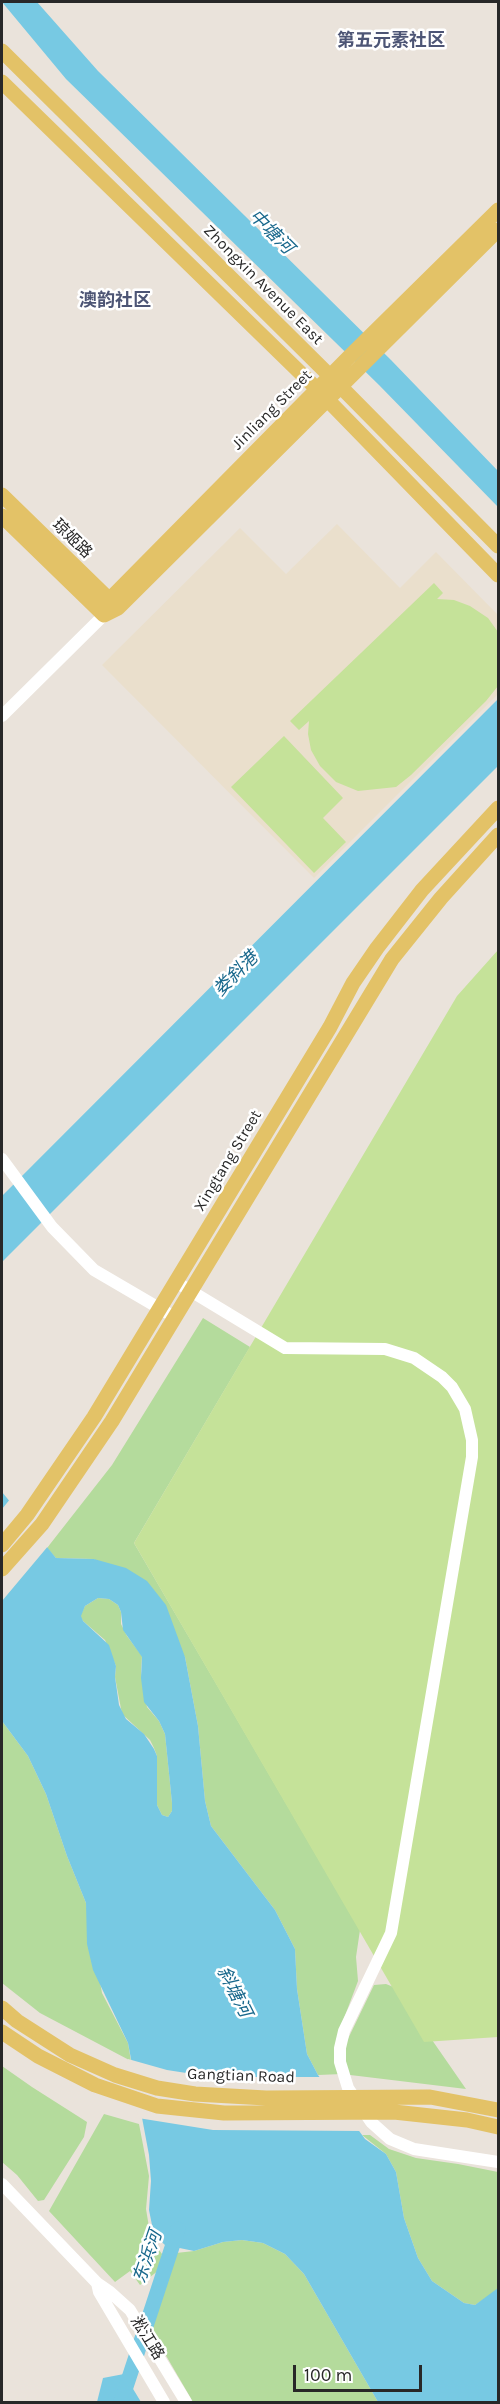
<!DOCTYPE html>
<meta charset="utf-8">
<style>
body{margin:0}
#map{position:relative;width:500px;height:2404px;overflow:hidden;background:#eae3db;font-family:Karla,sans-serif}
canvas{display:block}
.frame{position:absolute;inset:0;border:3px solid #282828;pointer-events:none}
.scale{position:absolute;left:293px;top:2365px;width:129px;height:27px;box-sizing:border-box;border:3px solid #282828;border-top:0;padding-left:8px;font-size:18px;line-height:21px;white-space:nowrap;color:#282828;-webkit-text-stroke:4px #fff;paint-order:stroke}
</style>
<div id="map">
<canvas width="500" height="2404"></canvas>
<div class="frame"></div>
<div class="scale">100 m</div>
</div>
<script>
const g = document.querySelector('canvas').getContext('2d');
g.lineJoin = 'round';
function paint(path, color) { g.fillStyle = color; g.fill(path, 'evenodd'); }
const poly = rows => new Path2D(rows.map(r => 'M' + r).join(''));
function stroke(path, color, width, dash) { g.strokeStyle = color; g.lineWidth = width; g.lineCap = dash ? 'butt' : 'round'; g.setLineDash(dash || []); g.stroke(path); }
function write(font, color, halo, rows, align = 'center') {
  g.font = font + ' Karla,"Noto Sans SC",sans-serif'; g.lineWidth = 5; g.setLineDash([]); g.textBaseline = 'middle'; g.strokeStyle = halo; g.fillStyle = color; for (const [text, x, y, turn = 0] of rows) {
    g.save(); g.translate(x, y); g.rotate((+turn || 0) * Math.PI / 180); g.textAlign = isNaN(turn) ? turn : align; if (halo) g.strokeText(text, 0, 0); g.fillText(text, 0, 0); g.restore();
  }
}
const education = poly([
 [337,524,400,588,436,552,498,615,498,694,314,878,102,665,240,528,286,574]
]);
const green = poly([
 [203,1318,250,1347,134,1543,360,1930,356,1957,358,1981,343,2021,345,2045,374,1985,386,1984,396,1988,466,2089,342,2074,318,2075,307,2054,297,1989,295,1949,275,1910,211,1826,205,1801,198,1726,185,1657,94,1559,56,1558,47,1548,112,1465],
 [98,1598,109,1599,118,1605,121,1612,121,1624,127,1636,142,1656,141,1672,147,1707,159,1721,165,1734,172,1803,172,1811,168,1817,162,1815,157,1805,157,1756,154,1748,150,1740,122,1714,115,1677,116,1666,105,1640,83,1621,80,1616,85,1606],
 [2,1721,28,1756,46,1794,67,1856,86,1903,102,1993,128,2043,131,2061,40,2013,2,1983],
 [2,2066,32,2087,87,2122,84,2137,44,2200,38,2201,17,2175,2,2162],
 [104,2114,139,2124,149,2176,146,2209,151,2239,162,2254,159,2270,140,2285,130,2271,115,2282,49,2211],
 [362,2135,370,2135,389,2149,416,2158,458,2164,498,2172,498,2288,492,2294,475,2305,464,2303,432,2281,418,2258,404,2218,396,2172,386,2154],
 [242,2240,263,2243,285,2254,304,2274,378,2402,193,2402,150,2328,176,2253,194,2251,223,2242]
]);
const pitch = poly([
 [434,583,443,593,437,599,454,600,470,606,488,618,498,632,498,686,486,701,411,775,396,787,358,791,336,782,320,766,311,750,308,734,309,721,299,730,290,721],
 [284,736,343,798,323,818,346,842,314,873,231,787],
 [498,950,498,2037,424,2042,134,1543,457,996]
]);
const water = poly([
 [2,2,37,2,98,71,391,360,498,471,498,507,379,385,66,79],
 [498,699,498,766,2,1262,2,1196],
 [2,1492,56,1558,94,1559,126,1568,147,1581,166,1605,185,1657,198,1726,205,1801,211,1826,275,1910,295,1949,297,1989,307,2054,318,2075,365,2139,386,2154,396,2172,404,2218,418,2258,432,2281,464,2303,475,2305,498,2288,498,2402,378,2402,304,2274,285,2254,263,2243,242,2240,223,2242,194,2251,165,2245,154,2235,149,2210,151,2181,149,2155,128,2043,93,1970,87,1944,86,1903,67,1856,46,1794,28,1756,2,1721],
 [98,1598,109,1599,118,1605,121,1612,123,1630,142,1657,141,1678,144,1702,159,1721,165,1734,172,1803,172,1811,168,1817,162,1815,157,1805,157,1756,154,1749,144,1734,126,1719,119,1705,115,1677,116,1666,109,1645,83,1621,81,1616,85,1606],
 [124,2374,141,2402,97,2402,103,2378]
]);
const pier = poly([
 [11,1498,49,1545,2,1601,2,1509],
 [128,2059,167,2070,212,2077,324,2077,363,2131,213,2130,138,2118]
]);
const river = poly([
 [121,2402,178,2229]
]);
const minor = poly([
 [2,716,104,615],
 [2,1159,52,1227,94,1270,176,1318],
 [176,1282,285,1348,385,1349,414,1358,442,1377,452,1387,465,1409,472,1440,472,1457,391,1933,344,2031,340,2048,340,2062,348,2088,371,2122,390,2139,414,2149,498,2162],
 [2,2184,97,2283,110,2292,130,2310,186,2402],
 [97,2283,99,2292,164,2402]
]);
const major = poly([
 [2,51,340,386,498,546],
 [2,82,318,390,498,575],
 [2,495,116,606],
 [2,516,104,615],
 [104,615,110,599,349,357,498,210],
 [104,615,118,608,498,230],
 [2,1545,27,1515,94,1417,330,1027,353,983,377,948,422,890,498,808],
 [2,1569,42,1524,112,1421,392,959,441,898,498,835],
 [2,2008,17,2021,70,2055,115,2075,157,2088,195,2094,266,2098,430,2097,498,2110],
 [2,2032,38,2056,95,2085,157,2106,224,2113,394,2112,467,2120,498,2127]
]);
const streetNames = [
 ["Zhongxin Avenue East",263,285,45],
 ["Jinliang Street",272,410,-45],
 ["琼姬路",72,539,44],
 ["Xingtang Street",228,1161,-59],
 ["Gangtian Road",241,2076,2],
 ["淞江路",147,2338,58]
];
const neighbourhoodNames = [
 ["第五元素社区",391,41],
 ["澳韵社区",115,301]
];
const waterNames = [
 ["中塘河",271,232,45],
 ["娄斜港",236,974,-45],
 ["斜塘河",234,1992,63],
 ["东浜河",148,2257,-71]
];
paint(education, '#eadfcc');
paint(green, '#b4db9c');
paint(pitch, '#c5e299');
paint(water, '#77c9e3');
paint(pier, '#eae3db');
stroke(river, '#77c9e3', 15);
stroke(minor, '#fff', 12);
stroke(major, '#e3c267', 15);
write('16px', '#282828', '#fff', streetNames);
write('bold 18px', '#4d5575', '#fff', neighbourhoodNames);
write('italic 18px', '#19688c', '#fff', waterNames);
</script>
